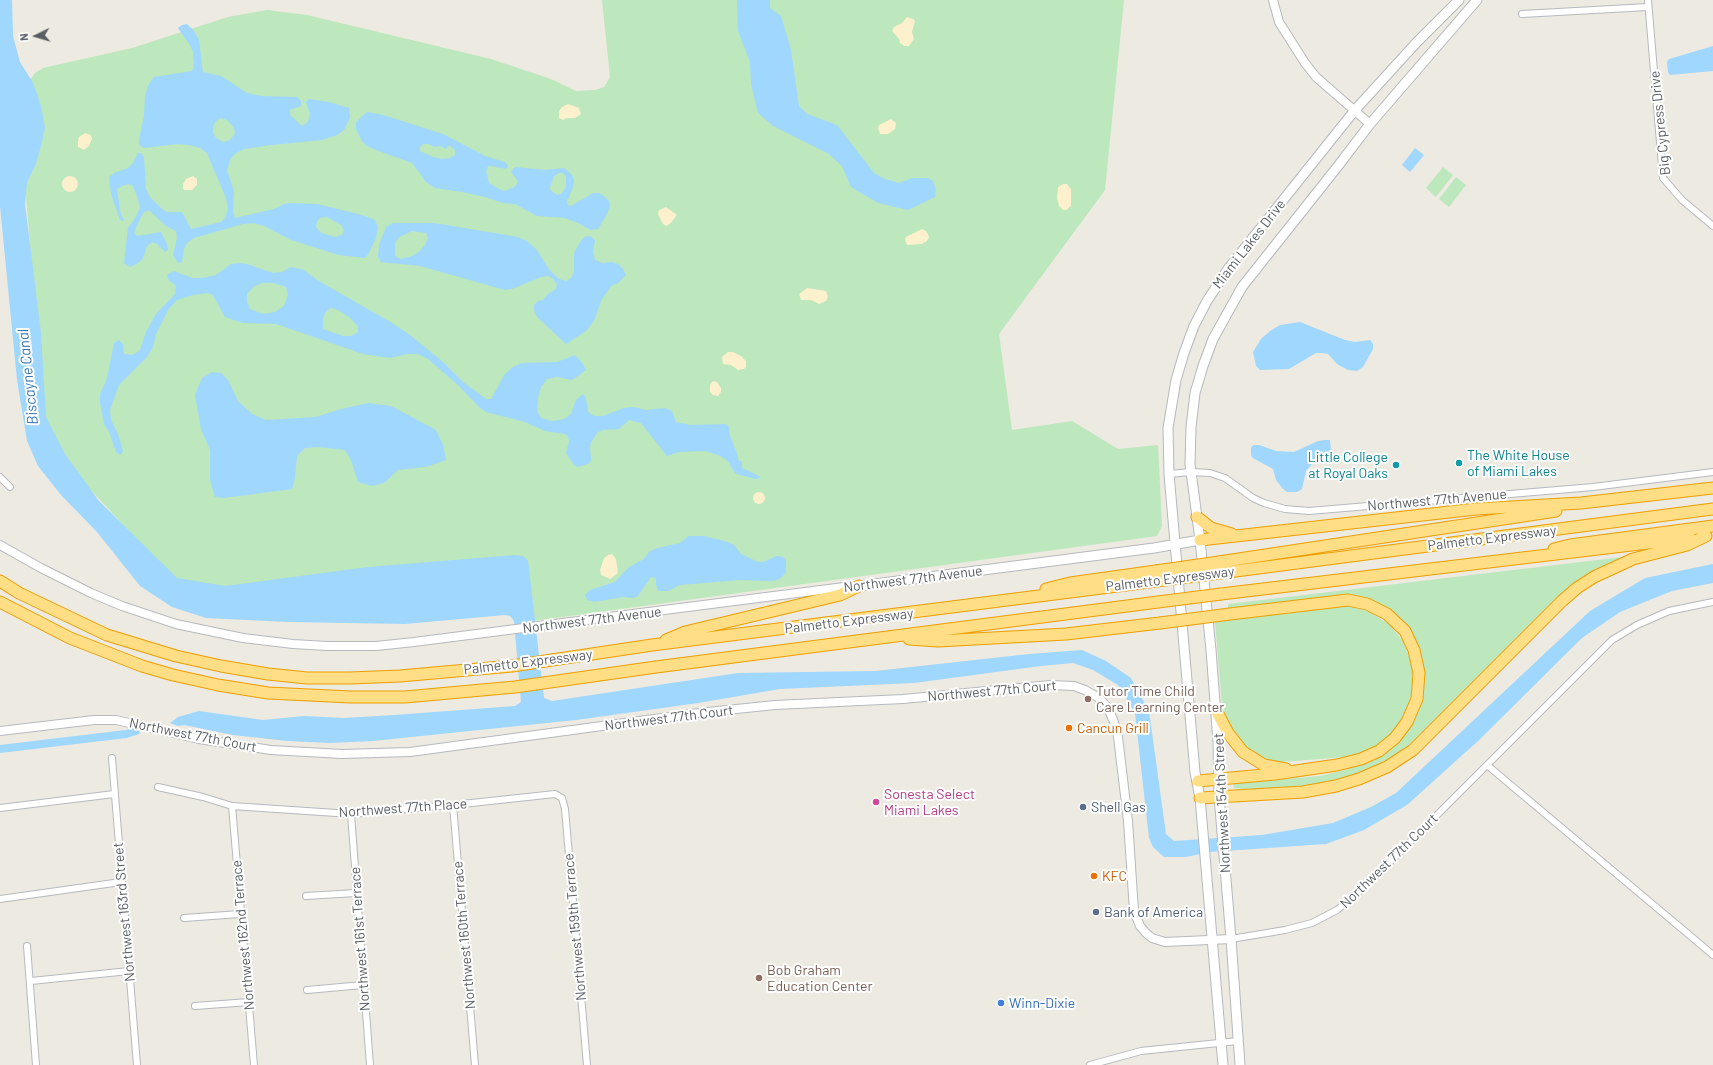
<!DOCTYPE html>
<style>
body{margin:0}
#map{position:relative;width:1713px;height:1065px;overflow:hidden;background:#edeae1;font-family:Barlow,sans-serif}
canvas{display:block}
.north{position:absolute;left:16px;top:16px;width:40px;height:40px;-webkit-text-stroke:3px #fff;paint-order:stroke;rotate:265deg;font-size:11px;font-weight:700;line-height:16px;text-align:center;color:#595e63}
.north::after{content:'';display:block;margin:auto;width:14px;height:18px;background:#595e63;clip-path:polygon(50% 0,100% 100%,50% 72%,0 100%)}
</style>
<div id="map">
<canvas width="1713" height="1065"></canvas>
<div class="north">N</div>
</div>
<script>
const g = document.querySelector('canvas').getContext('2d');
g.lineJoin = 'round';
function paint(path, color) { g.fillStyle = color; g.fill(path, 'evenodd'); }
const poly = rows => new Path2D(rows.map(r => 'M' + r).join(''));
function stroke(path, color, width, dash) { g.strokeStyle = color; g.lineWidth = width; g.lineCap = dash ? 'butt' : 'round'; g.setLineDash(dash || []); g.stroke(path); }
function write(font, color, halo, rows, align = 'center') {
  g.font = font + ' Barlow,sans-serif'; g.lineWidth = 4; g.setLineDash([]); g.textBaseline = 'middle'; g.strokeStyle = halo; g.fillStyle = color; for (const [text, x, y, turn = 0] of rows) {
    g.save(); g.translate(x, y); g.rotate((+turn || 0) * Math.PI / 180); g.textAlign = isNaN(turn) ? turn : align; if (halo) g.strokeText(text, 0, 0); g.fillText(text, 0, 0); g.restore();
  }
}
const green = poly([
 [602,0,1124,0,1105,190,999,334,1012,430,1072,421,1118,449,1158,445,1162,526,1157,536,533,621,524,559,228,589,172,578,66,463,44,419,24,171,26,86,35,73,43,68,132,48,228,17,267,10,307,15,491,59,551,79,576,91,595,90,604,87,610,77],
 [1443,167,1453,175,1436,197,1426,188],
 [1456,177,1466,185,1449,207,1439,199],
 [1623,557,1623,559,1567,590,1554,600,1411,743,1389,759,1377,766,1338,782,1304,786,1250,790,1234,788,1233,784,1238,783,1320,776,1342,771,1358,765,1410,724,1417,646,1373,603,1228,609,1228,604],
 [1336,605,1350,606,1369,612,1389,624,1403,641,1413,666,1413,681,1412,693,1405,717,1391,735,1378,745,1358,755,1345,757,1282,762,1264,759,1253,753,1241,743,1229,728,1222,705,1215,622]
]);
const sand = poly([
 [907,17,913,19,915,21,912,32,914,39,909,46,904,46,900,43,899,39,892,31,894,27,902,23],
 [568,104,579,108,581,114,575,118,567,118,563,120,559,118,559,111,562,107],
 [891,119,896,123,895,129,888,134,880,134,878,128,879,125],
 [85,133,91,135,92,139,89,146,84,150,78,147,78,141,79,137],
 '62 184a8 8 0 1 1 16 0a8 8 0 1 1-16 0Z',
 [193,176,197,179,197,185,192,190,185,190,183,189,183,184,186,179],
 [1063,184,1067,184,1071,189,1071,206,1066,210,1063,210,1059,206,1057,198,1058,187],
 [666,207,677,215,671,223,666,226,663,224,658,214,659,210],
 [922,229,926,231,928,234,929,237,927,241,922,244,907,245,905,240,906,237],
 [807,288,826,291,828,297,826,301,819,304,811,300,801,300,799,294],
 [728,352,733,352,741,356,746,361,746,367,744,369,738,370,731,365,723,364,722,357],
 [713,381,717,382,721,388,721,392,718,396,713,395,710,392,710,385],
 '753 498a6 6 0 1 1 12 0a6 6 0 1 1-12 0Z',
 [612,554,616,559,618,573,610,579,601,575,600,570,604,558,608,555]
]);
const water = poly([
 [0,0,12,0,13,36,20,62,32,81,36,91,41,106,45,128,42,142,36,164,27,182,25,204,41,333,46,417,65,454,99,501,177,578,225,586,368,567,515,555,523,556,528,560,544,698,552,701,738,673,875,671,1029,654,1082,650,1106,661,1131,678,1149,711,1166,834,1174,841,1262,835,1333,823,1371,807,1396,793,1590,611,1645,578,1713,564,1713,583,1672,591,1620,612,1582,638,1478,741,1407,805,1364,830,1326,844,1210,852,1186,857,1164,857,1153,847,1149,838,1135,713,1118,685,1093,670,1073,663,1041,666,914,683,780,689,698,703,576,720,373,741,330,743,287,741,233,735,184,725,178,726,170,723,178,717,199,711,263,720,304,716,344,718,394,715,515,706,521,702,514,621,510,616,505,615,405,624,288,622,206,618,172,607,140,586,97,532,61,495,38,466,27,441,17,380,0,206],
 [737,0,770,0,770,8,781,16,791,50,799,106,807,114,837,125,874,173,885,179,899,183,912,178,928,178,933,181,936,190,935,197,908,210,878,203,851,187,842,166,829,154,773,126,758,113,751,84,750,62,738,31],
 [187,24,194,31,199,40,203,72,221,76,247,93,261,96,297,97,301,101,301,106,290,110,290,115,302,126,308,122,310,114,306,102,309,99,329,102,349,108,350,117,347,124,344,130,337,135,322,140,272,145,244,149,236,153,231,158,227,170,234,191,233,212,235,218,274,209,284,204,290,203,317,204,362,215,375,220,378,227,376,238,369,253,365,258,339,255,291,240,264,226,254,223,243,224,194,238,187,243,184,249,182,262,178,263,173,255,177,238,176,231,166,226,149,210,144,212,141,217,134,232,137,236,161,232,167,244,168,250,165,252,157,244,152,242,147,246,143,258,138,263,130,267,124,263,128,228,134,220,140,208,138,199,133,186,129,184,122,186,117,189,120,211,124,221,120,220,111,194,109,177,114,173,128,168,133,163,138,153,141,153,144,157,146,189,150,197,162,209,167,212,182,212,191,229,221,222,225,218,228,209,226,198,207,153,200,148,189,145,178,144,144,148,139,145,139,140,144,116,145,95,149,84,154,77,192,71,194,66,193,52,190,45,178,28,182,25],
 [221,118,227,120,234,128,235,134,230,140,223,142,216,138,213,133,213,126,216,121],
 [327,217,341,225,344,230,342,235,335,237,321,233,316,227,317,221,320,218],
 [1713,46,1713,71,1670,75,1668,72,1667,62,1669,59],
 [367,112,383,115,443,134,485,156,505,162,508,166,506,169,492,166,488,166,486,171,489,183,499,189,505,191,516,186,518,181,511,172,515,167,545,170,564,168,572,175,574,180,573,187,567,202,568,205,571,206,593,193,599,193,604,196,609,201,610,206,607,214,598,229,591,230,578,223,565,218,537,216,515,204,503,203,485,197,462,192,435,188,426,182,412,163,376,150,367,146,362,141,356,129,356,122],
 [423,144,428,144,435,147,440,146,446,149,449,145,455,150,455,155,450,158,442,159,433,157,420,151,420,147],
 [563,173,566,176,566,187,561,194,557,195,550,190,550,187,554,176,559,173],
 [1415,148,1424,155,1410,172,1402,165],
 [393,223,434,223,518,237,527,241,537,250,550,271,559,279,566,281,571,278,574,272,574,254,578,245,584,237,590,236,595,240,593,252,595,260,603,263,612,262,618,264,623,269,626,275,618,283,611,286,601,301,594,321,586,331,566,344,537,317,534,310,534,305,538,301,543,300,549,293,556,289,557,284,553,279,549,276,541,277,512,289,505,290,420,266,381,262,378,257,379,245,386,227],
 [412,231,426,233,428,238,425,245,420,251,412,256,401,259,395,256,395,243,399,237],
 [239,263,247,264,273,273,282,272,291,267,304,270,317,280,392,323,410,335,443,362,463,382,486,399,491,399,505,374,513,367,522,363,557,362,575,355,582,363,586,370,572,380,557,377,547,379,541,387,538,398,537,411,541,418,552,421,564,419,571,414,576,400,583,394,586,398,588,412,594,416,603,416,624,408,634,407,646,410,665,408,672,411,676,422,690,425,725,424,729,427,730,436,738,456,738,460,742,462,742,468,761,477,756,479,740,475,735,473,727,460,718,455,705,451,679,452,667,456,641,423,629,420,619,429,603,430,598,432,591,442,590,448,591,459,590,463,578,467,574,465,566,453,569,442,568,436,564,434,545,431,525,422,486,412,479,407,459,386,428,359,418,354,407,354,390,358,363,354,276,324,243,323,225,317,213,295,208,293,193,295,177,300,168,310,156,334,153,347,147,357,119,385,110,410,111,420,118,434,123,451,121,455,116,452,109,432,104,424,100,403,100,394,107,378,114,343,119,340,123,344,124,354,133,355,140,350,146,332,156,314,175,294,176,286,169,280,167,275,174,271,192,278,202,278,216,275,231,264],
 [262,283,274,283,286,287,288,295,284,306,275,312,263,314,250,309,247,302,247,294,253,287],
 [330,308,336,309,349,317,358,326,358,332,351,336,343,336,323,329,323,319,325,313],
 [1300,322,1345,340,1355,342,1370,340,1373,344,1373,349,1363,367,1357,371,1348,370,1337,364,1328,354,1323,353,1316,353,1289,369,1260,370,1256,366,1253,352,1261,339,1270,331,1280,325],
 [212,372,221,373,228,380,238,401,252,414,266,420,316,417,341,409,368,403,391,406,436,430,443,445,446,460,426,467,398,470,384,483,372,486,358,482,351,460,345,450,317,447,305,448,297,456,295,478,292,489,224,498,215,497,210,480,210,450,201,429,195,395,202,378],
 [1325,440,1330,440,1331,451,1312,464,1306,471,1302,489,1297,492,1287,492,1283,489,1276,480,1273,469,1253,458,1251,455,1251,448,1253,445,1259,445,1276,451,1294,452,1318,441],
 [689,536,704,536,728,542,734,545,741,554,758,562,763,562,777,556,783,557,786,561,786,572,781,578,774,581,739,580,680,585,668,591,658,591,656,585,656,578,651,577,637,597,632,598,623,597,594,602,587,600,585,595,590,590,615,582,629,567,644,559,649,552,654,549,680,543]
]);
const canal = poly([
 [0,749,126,734,136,731]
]);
const minor = poly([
 [1648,0,1663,178,1682,200,1713,226],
 [1522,14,1648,7],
 [1169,474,1191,472,1210,473,1225,478,1253,498,1264,503,1285,509,1309,511,1593,487,1713,472],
 [0,477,10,487],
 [112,758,137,1065],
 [1487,765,1713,955],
 [158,787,203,797,232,806,351,814,453,805,555,794,562,798,565,809,587,1065],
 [453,805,475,1065],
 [232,806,254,1065],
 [0,808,114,794],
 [351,814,370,1065],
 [306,896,356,893],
 [0,899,121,882],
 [184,918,240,914],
 [1231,939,1285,930,1312,923,1337,910,1365,887,1612,640,1637,625,1669,611,1713,602],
 [27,946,36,1065],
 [31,981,129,971],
 [307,990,363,985],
 [195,1006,249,1002],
 [1090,1065,1141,1051,1238,1041]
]);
const tertiary = poly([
 [1273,0,1279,22,1305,63,1316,77,1370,124],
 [0,545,41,568,91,593,122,606,176,624,243,638,293,644,327,646,376,646,414,642,852,586],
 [0,731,94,720,116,720,199,739,271,750,342,754,410,752,698,713,775,705,903,699,1050,685,1074,686,1085,690,1099,698,1108,708,1114,722,1118,737,1128,821,1134,911,1140,926,1146,933,1152,938,1165,942,1231,939]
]);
const secondary = poly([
 [859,586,1154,548,1200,540],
 [1223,1065,1200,798,1195,772,1169,474,1168,428,1176,380,1184,353,1194,326,1207,301,1228,269,1355,110,1417,42,1459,0],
 [1240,1065,1231,939,1219,796,1218,742,1211,650,1200,540,1190,464,1191,427,1195,393,1203,366,1213,339,1242,287,1338,166,1370,124,1477,0]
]);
const motorway = poly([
 [1197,517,1211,528,1232,534],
 [1200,540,1476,509,1581,503,1713,488],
 [1554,549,1570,545,1713,526],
 [1219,562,1556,511],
 [1220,573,1713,509],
 [0,581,19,593,107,635,176,656,221,666,268,674,307,678,350,678,400,676,512,666,652,645,1157,581],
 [1046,589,1070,583,1156,571],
 [1221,594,1690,538],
 [0,602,70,638,142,666,173,675,218,685,268,693,351,697,405,697,515,687,656,667,1158,602],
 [909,639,938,641,1066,634,1160,623],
 [666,640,685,632,840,595,859,586],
 [1216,710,1228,733,1243,752,1264,765,1286,769],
 [1198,781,1275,774,1337,765,1361,759,1379,751,1395,738,1407,722,1417,699,1419,673,1414,650,1405,631,1387,614,1367,604,1348,600,1230,614],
 [1200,798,1303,792,1336,786,1359,779,1387,767,1413,750,1562,601,1577,588,1594,577,1633,559,1687,545,1706,536]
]);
const motorwayBridge = poly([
 [1156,571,1219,562],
 [1157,581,1220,573],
 [1158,602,1221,594],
 [1160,623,1230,614]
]);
const markers = [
 [1459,463,4,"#0f9aa8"],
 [1396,465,4,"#0f9aa8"],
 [1088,699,4,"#8d6e63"],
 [1069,728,4,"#e8710a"],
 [876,802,4,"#d1479c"],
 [1083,807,4,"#5c6f8a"],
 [1094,876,4,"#e8710a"],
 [1096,912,4,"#5c6f8a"],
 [759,978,4,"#8d6e63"],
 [1001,1003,4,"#3f7fe0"]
];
const streetNames = [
 ["Big Cypress Drive",1660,123,-96],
 ["Miami Lakes Drive",1249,244,-52],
 ["Northwest 77th Avenue",1437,500,-5],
 ["Palmetto Expressway",1492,538,-7],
 ["Northwest 77th Avenue",913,579,-7],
 ["Palmetto Expressway",1170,579,-7],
 ["Northwest 77th Avenue",592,620,-7],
 ["Palmetto Expressway",849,621,-7],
 ["Palmetto Expressway",528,662,-7],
 ["Northwest 77th Court",992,691,-5],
 ["Northwest 77th Court",669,718,-7],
 ["Northwest 77th Court",193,735,11],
 ["Northwest 154th Street",1222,803,-93],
 ["Northwest 77th Place",403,808,-4],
 ["Northwest 77th Court",1389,861,-44],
 ["Northwest 163rd Street",124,912,-95],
 ["Northwest 159th Terrace",575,927,-95],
 ["Northwest 162nd Terrace",243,935,-95],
 ["Northwest 160th Terrace",464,935,-95],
 ["Northwest 161st Terrace",360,939,-94]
];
const cultureNames = [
 ["The White House",1467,455],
 ["of Miami Lakes",1467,471],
 ["Little College",1388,457,"right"],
 ["at Royal Oaks",1388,473,"right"]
];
const educationNames = [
 ["Tutor Time Child",1096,691],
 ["Care Learning Center",1096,707],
 ["Bob Graham",767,970],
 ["Education Center",767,986]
];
const foodNames = [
 ["Cancun Grill",1077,728],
 ["KFC",1102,876]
];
const hotelNames = [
 ["Sonesta Select",884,794],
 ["Miami Lakes",884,810]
];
const serviceNames = [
 ["Shell Gas",1091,807],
 ["Bank of America",1104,912]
];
const shopNames = [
 ["Winn-Dixie",1009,1003]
];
const waterNames = [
 ["Biscayne Canal",28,377,-96]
];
paint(green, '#bde7bc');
paint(sand, '#fcf0cd');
paint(water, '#9fd7ff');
stroke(canal, '#9fd7ff', 8);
stroke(minor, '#b6b9be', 8);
stroke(tertiary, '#b6b9be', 10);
stroke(secondary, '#b5b9be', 11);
stroke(motorway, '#ee9e00', 13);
stroke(minor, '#fff', 6);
stroke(tertiary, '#fff', 8);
stroke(secondary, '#fff', 9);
stroke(motorway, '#ffde86', 11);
stroke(motorwayBridge, '#ee9e00', 13, []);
stroke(motorwayBridge, '#ffde86', 11);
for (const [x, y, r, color] of markers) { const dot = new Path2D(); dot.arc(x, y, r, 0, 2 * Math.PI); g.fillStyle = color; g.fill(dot); stroke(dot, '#fff', 1.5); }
write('14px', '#595e63', '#fff', streetNames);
write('14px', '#0d838f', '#fff', cultureNames, 'left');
write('14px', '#785e54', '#fff', educationNames, 'left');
write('14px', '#c56008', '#fff', foodNames, 'left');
write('14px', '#b23c85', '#fff', hotelNames, 'left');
write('14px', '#4e5e75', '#fff', serviceNames, 'left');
write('14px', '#366cbe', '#fff', shopNames, 'left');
write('italic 15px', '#3878b6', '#fff', waterNames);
</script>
